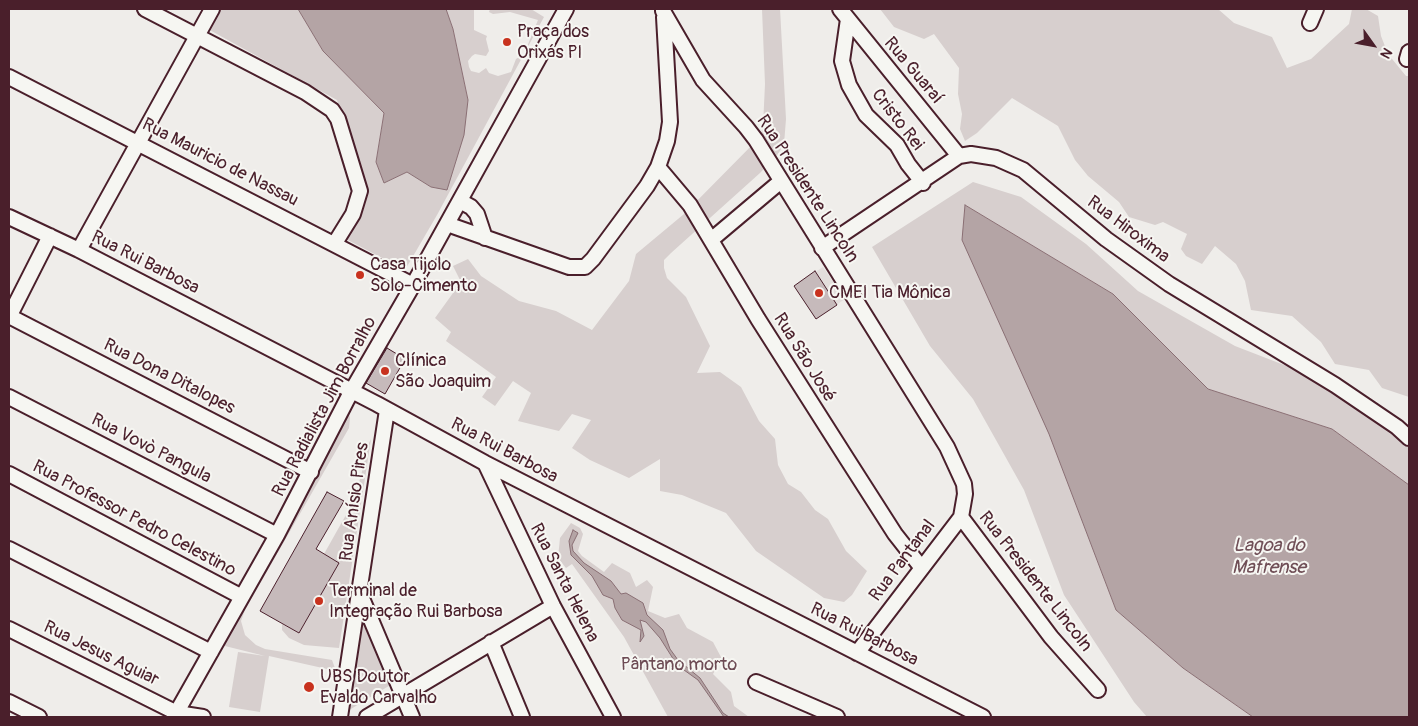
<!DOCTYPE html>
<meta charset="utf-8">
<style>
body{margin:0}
#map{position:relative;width:1418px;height:726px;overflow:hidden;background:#efedea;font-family:Pangolin,sans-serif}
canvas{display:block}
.frame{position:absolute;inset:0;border:10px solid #4a1f2b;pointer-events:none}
.north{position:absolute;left:1348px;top:20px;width:50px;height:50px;-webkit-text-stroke:4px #f6f6f2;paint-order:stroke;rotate:122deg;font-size:14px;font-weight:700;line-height:20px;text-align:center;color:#4a1f2b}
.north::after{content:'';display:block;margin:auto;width:18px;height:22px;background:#4a1f2b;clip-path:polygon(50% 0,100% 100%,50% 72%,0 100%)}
</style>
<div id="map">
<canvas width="1418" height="726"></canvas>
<div class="frame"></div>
<div class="north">N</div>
</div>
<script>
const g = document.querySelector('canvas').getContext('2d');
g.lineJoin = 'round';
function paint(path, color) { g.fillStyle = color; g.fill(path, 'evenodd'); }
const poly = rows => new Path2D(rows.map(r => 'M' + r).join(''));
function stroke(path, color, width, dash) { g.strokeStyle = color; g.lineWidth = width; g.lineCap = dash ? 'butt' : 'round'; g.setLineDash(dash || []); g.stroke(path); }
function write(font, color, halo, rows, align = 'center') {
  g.font = font + ' Pangolin,sans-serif'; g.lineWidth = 4; g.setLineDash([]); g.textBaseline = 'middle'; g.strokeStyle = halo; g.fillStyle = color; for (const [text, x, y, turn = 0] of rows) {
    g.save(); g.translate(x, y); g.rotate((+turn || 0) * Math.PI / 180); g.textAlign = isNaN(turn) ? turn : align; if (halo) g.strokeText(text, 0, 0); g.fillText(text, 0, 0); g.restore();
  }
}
const built = poly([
 [823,267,845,299,816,319,794,286]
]);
const green = poly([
 [216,9,298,9,323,51,384,113,376,161,384,183,407,172,431,187,447,189,468,100,453,29,446,9,474,9,474,30,487,36,486,39,489,51,486,56,475,54,472,56,468,61,469,67,471,71,479,73,486,68,489,73,498,76,511,72,516,59,524,54,538,20,510,12,493,14,489,12,490,9,531,9,544,17,437,215,405,270,344,238,366,198,361,170,337,100,206,28],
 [762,9,780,9,786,119,784,144,778,154,760,173,671,253,664,260,664,268,667,278,686,297,710,346,697,373,720,372,741,387,759,421,775,439,778,465,788,484,801,492,815,510,828,519,846,551,867,571,852,595,844,602,824,598,756,551,726,513,682,495,660,491,660,459,629,478,590,460,572,448,591,420,572,414,559,431,518,421,531,393,513,381,495,406,482,397,496,377,446,341,451,332,435,318,461,282,453,266,468,259,481,276,519,301,556,311,592,330,629,281,636,254,684,214,760,137,763,126,765,84],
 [880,9,1218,9,1234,23,1272,37,1287,68,1311,59,1349,24,1352,9,1366,9,1378,16,1381,36,1388,54,1406,76,1409,76,1409,397,1382,388,1369,370,1335,364,1321,342,1292,316,1251,310,1245,281,1236,264,1215,246,1202,264,1186,256,1181,249,1187,234,1163,222,1155,225,1129,217,1119,202,1088,176,1075,160,1058,126,1012,98,977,133,965,141,960,129,962,114,958,94,959,68,934,34,924,39,894,27],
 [973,182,1021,197,1086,244,1138,291,1235,346,1297,370,1354,404,1409,445,1409,485,1332,429,1208,389,1113,294,965,205,1116,610,1183,668,1253,717,1147,717,1134,702,1064,595,1024,490,973,399,930,346,872,247],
 [347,403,350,418,349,428,245,610,241,621,245,635,256,645,265,649,332,660,336,671,269,656,260,712,229,707,238,652,265,656,217,644],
 [371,439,339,648,304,645,289,638,282,630,282,624,299,633,339,563,324,554,351,506,361,476,367,447],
 [571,523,580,528,583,534,578,551,582,556,604,572,612,563,630,573,636,587,647,580,653,587,648,611,665,618,679,614,687,628,713,642,722,659,713,674,731,692,734,706,749,717,668,717,624,637,572,564,566,568,558,558,560,538],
 [363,618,392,684,346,712,360,620]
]);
const water = poly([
 [298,9,446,9,453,29,468,100,464,135,447,190,431,187,407,172,384,183,376,162,384,113,323,51,298,9],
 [965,205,1113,294,1208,389,1332,429,1409,485,1409,717,1253,717,1183,668,1116,610,1049,434,962,240,965,205],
 [573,530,578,533,572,545,573,551,584,563,611,581,621,594,626,593,643,603,647,615,663,630,670,649,678,660,700,678,723,713,729,717,724,717,698,680,677,665,660,638,646,622,640,620,644,636,640,642,641,630,622,620,615,608,613,599,603,595,592,576,571,555,569,541,573,530]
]);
const building = poly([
 [815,271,837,305,816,319,794,286,815,271],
 [387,348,405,359,385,394,366,383,387,348],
 [327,492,344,501,316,549,339,563,299,633,260,611,327,492]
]);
const minor = poly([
 [145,9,305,92,332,110,338,119,360,191,353,214,335,243],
 [840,9,959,156],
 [663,11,703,80,746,127,756,140,947,447,964,484,965,494,961,517,857,653],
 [848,19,842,61,849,85,866,115,897,145,908,164,923,183],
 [1310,23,1316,9],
 [1407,59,1409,52],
 [9,77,413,285],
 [658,167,690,205,758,319,847,459,895,534,921,567],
 [460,201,471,207,477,214,485,238],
 [9,217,79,250,377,404,485,463,983,717],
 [447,224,569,267,585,267,593,259,647,186,658,167,667,141,670,122,664,17],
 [711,240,781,181],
 [822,248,959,156,971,154,996,158,1023,170,1106,239,1169,284,1335,385,1397,427,1409,438],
 [79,250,212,9],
 [9,316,311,472],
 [9,317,50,236],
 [9,397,277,535],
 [485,463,553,606,613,717],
 [9,474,242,597],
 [961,517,1051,637,1098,690],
 [9,549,211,652],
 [361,596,412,717],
 [9,629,177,713,203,717],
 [491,642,522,717],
 [756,682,837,717],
 [9,702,39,717],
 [174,717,277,535,351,392,413,285,566,9],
 [340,717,387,410],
 [367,717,553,606]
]);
const markers = [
 [507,42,5,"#c8321e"],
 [360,275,5,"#c8321e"],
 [819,293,5,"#c8321e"],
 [385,371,5,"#c8321e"],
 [319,601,5,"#c8321e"],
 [309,687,6,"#c8321e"]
];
const poiNames = [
 ["Praça dos",517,32],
 ["Orixás PI",517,53],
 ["Casa Tijolo",370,265],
 ["Solo-Cimento",370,286],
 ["CMEI Tia Mônica",829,293],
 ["Clínica",395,361],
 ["São Joaquim",395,382],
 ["Terminal de",329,591],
 ["Integração Rui Barbosa",329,612],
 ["UBS Doutor",320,677],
 ["Evaldo Carvalho",320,698]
];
const streetNames = [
 ["Rua Guaraí",913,71,50],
 ["Cristo Rei",897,120,52],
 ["Rua Mauricio de Nassau",220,163,27],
 ["Rua Presidente Lincoln",807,189,57],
 ["Rua Hiroxima",1128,230,37],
 ["Rua Rui Barbosa",145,263,27],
 ["Rua São José",804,358,58],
 ["Rua Dona Ditalopes",169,377,27],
 ["Rua Radialista Jim Borralho",325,407,-62],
 ["Rua Vovò Pangula",151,449,27],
 ["Rua Rui Barbosa",504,451,28],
 ["Rua Anísio Pires",355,502,-82],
 ["Rua Professor Pedro Celestino",134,519,28],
 ["Rua Pantanal",903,561,-53],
 ["Rua Presidente Lincoln",1035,582,52],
 ["Rua Santa Helena",564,583,63],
 ["Rua Rui Barbosa",864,635,27],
 ["Rua Jesus Aguiar",101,654,26]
];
const parkNames = [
 ["Pântano morto",679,665]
];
const waterNames = [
 ["Lagoa do",1269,546],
 ["Mafrense",1269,568]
];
paint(built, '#e3dedc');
paint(green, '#d7cfce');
paint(water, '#b4a4a5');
stroke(water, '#8a6f74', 1);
paint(building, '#c6babb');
stroke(building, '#4a1f2b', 1);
stroke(minor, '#4a1f2b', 18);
stroke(minor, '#f6f6f2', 14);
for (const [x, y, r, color] of markers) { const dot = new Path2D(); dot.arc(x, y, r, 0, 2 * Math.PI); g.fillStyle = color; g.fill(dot); stroke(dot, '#f6f6f2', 2); }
write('18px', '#4a1f2b', '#f6f6f2', poiNames, 'left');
write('18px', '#4a1f2b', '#f6f6f2', streetNames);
write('18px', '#6d4b54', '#f6f6f2', parkNames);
write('italic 19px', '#6f4e56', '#f6f6f2', waterNames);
</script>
